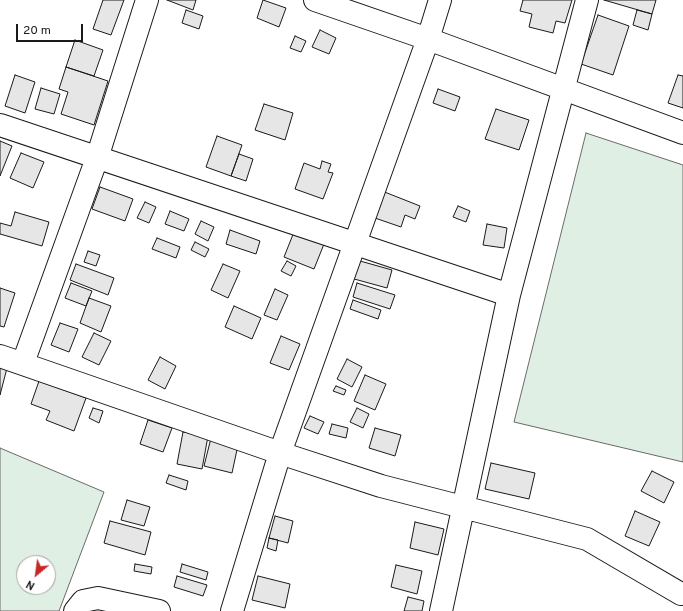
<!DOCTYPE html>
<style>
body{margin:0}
#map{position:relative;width:683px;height:611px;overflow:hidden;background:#fff;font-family:Overpass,sans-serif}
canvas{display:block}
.north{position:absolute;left:16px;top:555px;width:40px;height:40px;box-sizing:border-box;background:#fff;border:1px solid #a3a3a3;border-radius:50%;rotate:209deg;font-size:11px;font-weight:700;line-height:16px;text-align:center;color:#1a1a1a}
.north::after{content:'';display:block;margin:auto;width:14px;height:18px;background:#c62828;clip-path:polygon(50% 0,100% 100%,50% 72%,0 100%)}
.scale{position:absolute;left:16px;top:24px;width:67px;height:18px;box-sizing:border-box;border:2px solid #1a1a1a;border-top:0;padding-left:5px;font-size:12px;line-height:14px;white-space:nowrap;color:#1a1a1a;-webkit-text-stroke:3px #fff;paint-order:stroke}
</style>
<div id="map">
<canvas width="683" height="611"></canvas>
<div class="north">N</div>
<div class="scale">20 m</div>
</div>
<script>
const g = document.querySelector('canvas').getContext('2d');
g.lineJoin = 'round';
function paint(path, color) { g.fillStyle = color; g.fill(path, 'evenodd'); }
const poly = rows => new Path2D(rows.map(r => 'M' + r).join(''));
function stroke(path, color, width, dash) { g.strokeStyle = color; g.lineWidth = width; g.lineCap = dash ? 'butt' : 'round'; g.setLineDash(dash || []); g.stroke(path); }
const green = poly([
 [586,133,683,165,683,462,514,422,586,133],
 [0,448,104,492,59,611,0,611,0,448],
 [24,563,48,563,48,587,24,587,24,563]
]);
const building = poly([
 [103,0,124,0,111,35,93,29,103,0],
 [167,0,196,0,193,10,167,0],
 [263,0,286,8,279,27,257,18,263,0],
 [523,0,572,0,565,23,556,21,553,33,529,27,532,14,520,11,523,0],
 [604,0,656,0,652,14,604,0],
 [186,10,203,16,199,29,182,23,186,10],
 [637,10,652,14,648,30,633,25,637,10],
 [598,15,629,26,613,75,581,64,598,15],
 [320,30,336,38,329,54,312,47,320,30],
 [295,36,306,41,301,52,290,48,295,36],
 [75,40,103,50,94,76,66,67,75,40],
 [66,67,108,81,94,125,61,114,68,92,59,89,66,67],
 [15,75,35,82,25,113,5,106,15,75],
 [678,75,683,76,683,108,668,103,678,75],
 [41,88,60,94,54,114,35,109,41,88],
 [438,89,460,97,455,111,433,103,438,89],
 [264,104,293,113,285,140,255,130,264,104],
 [496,109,529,120,519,150,485,139,496,109],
 [217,136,242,145,231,176,206,167,217,136],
 [0,141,12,146,0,176,0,141],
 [21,153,44,162,33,188,10,178,21,153],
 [239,154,253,159,246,181,231,176,239,154],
 [322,161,331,164,328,172,333,173,323,199,295,189,304,163,320,169,322,161],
 [100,187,133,199,125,221,92,209,100,187],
 [382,191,420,206,415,219,405,215,401,227,372,217,382,191],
 [145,202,156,207,149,223,137,218,145,202],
 [458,206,470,211,466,222,453,217,458,206],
 [170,211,189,219,184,231,165,224,170,211],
 [15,212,49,222,42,246,0,234,0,223,11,226,15,212],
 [201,221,214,227,208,241,195,234,201,221],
 [487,224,507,228,504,248,483,245,487,224],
 [230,230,260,241,256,254,226,244,230,230],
 [294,232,324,244,314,269,284,257,294,232],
 [157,238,180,247,176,258,152,249,157,238],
 [195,242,209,249,205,257,191,250,195,242],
 [88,251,100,255,96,266,84,262,88,251],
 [353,259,392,270,387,288,347,277,353,259],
 [287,261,296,266,291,276,281,271,287,261],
 [76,264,114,278,108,295,70,280,76,264],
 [223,264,240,271,228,298,211,290,223,264],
 [71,283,92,291,86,306,65,298,71,283],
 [357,283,395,295,390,309,353,297,357,283],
 [0,288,15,293,4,327,0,326,0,288],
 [275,289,288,295,277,320,264,315,275,289],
 [89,298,111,306,101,332,80,323,89,298],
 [353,300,381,310,378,319,350,309,353,300],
 [234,306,261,318,252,339,225,327,234,306],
 [60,323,78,329,69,352,51,345,60,323],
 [94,333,111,341,99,365,82,357,94,333],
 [281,336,300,344,289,370,270,363,281,336],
 [160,357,176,366,165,389,148,380,160,357],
 [347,359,362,367,352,387,337,379,347,359],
 [0,366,7,368,0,395,0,366],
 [365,375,386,384,375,410,354,401,365,375],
 [39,381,86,398,74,431,46,420,50,411,31,404,39,381],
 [336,386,346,390,344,395,333,391,336,386],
 [93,408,103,411,99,423,89,418,93,408],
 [357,408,369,414,363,428,350,422,357,408],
 [310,416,324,422,318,434,304,428,310,416],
 [148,420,172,428,163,452,140,444,148,420],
 [332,424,348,428,346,438,329,434,332,424],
 [375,428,401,435,395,456,369,448,375,428],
 [183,432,208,436,202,469,177,464,183,432],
 [211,438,238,445,232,473,204,466,211,438],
 [491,463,535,473,529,499,485,489,491,463],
 [652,471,674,482,664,503,641,491,652,471],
 [169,475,188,481,186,490,166,483,169,475],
 [127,500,150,507,144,526,121,520,127,500],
 [635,511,660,522,649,546,625,536,635,511],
 [275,516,293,521,288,543,269,538,275,516],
 [110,521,151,532,145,555,104,543,110,521],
 [415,522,444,529,438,555,410,548,415,522],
 [269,538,278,540,276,551,267,548,269,538],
 [135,564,152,567,151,574,134,571,135,564],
 [182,564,208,572,206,580,180,572,182,564],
 [396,565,422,571,417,594,391,587,396,565],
 [177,576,207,585,203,596,174,587,177,576],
 [258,576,290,584,285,608,252,600,258,576],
 [408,597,424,601,422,611,404,611,408,597]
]);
const minor = poly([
 [315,0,428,39,683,133],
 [0,125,509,295],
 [0,356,280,453,381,486,587,539,681,594],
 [23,363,97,158,147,0],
 [75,611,83,601,98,598,159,611],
 [232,611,280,453,428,39,440,0],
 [441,611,509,295,587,0]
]);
paint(green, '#e0efe3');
stroke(green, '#6a6a6a', 1);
paint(building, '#e6e6e6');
stroke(building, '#1a1a1a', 1);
stroke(minor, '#1a1a1a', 24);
stroke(minor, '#fff', 22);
</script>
